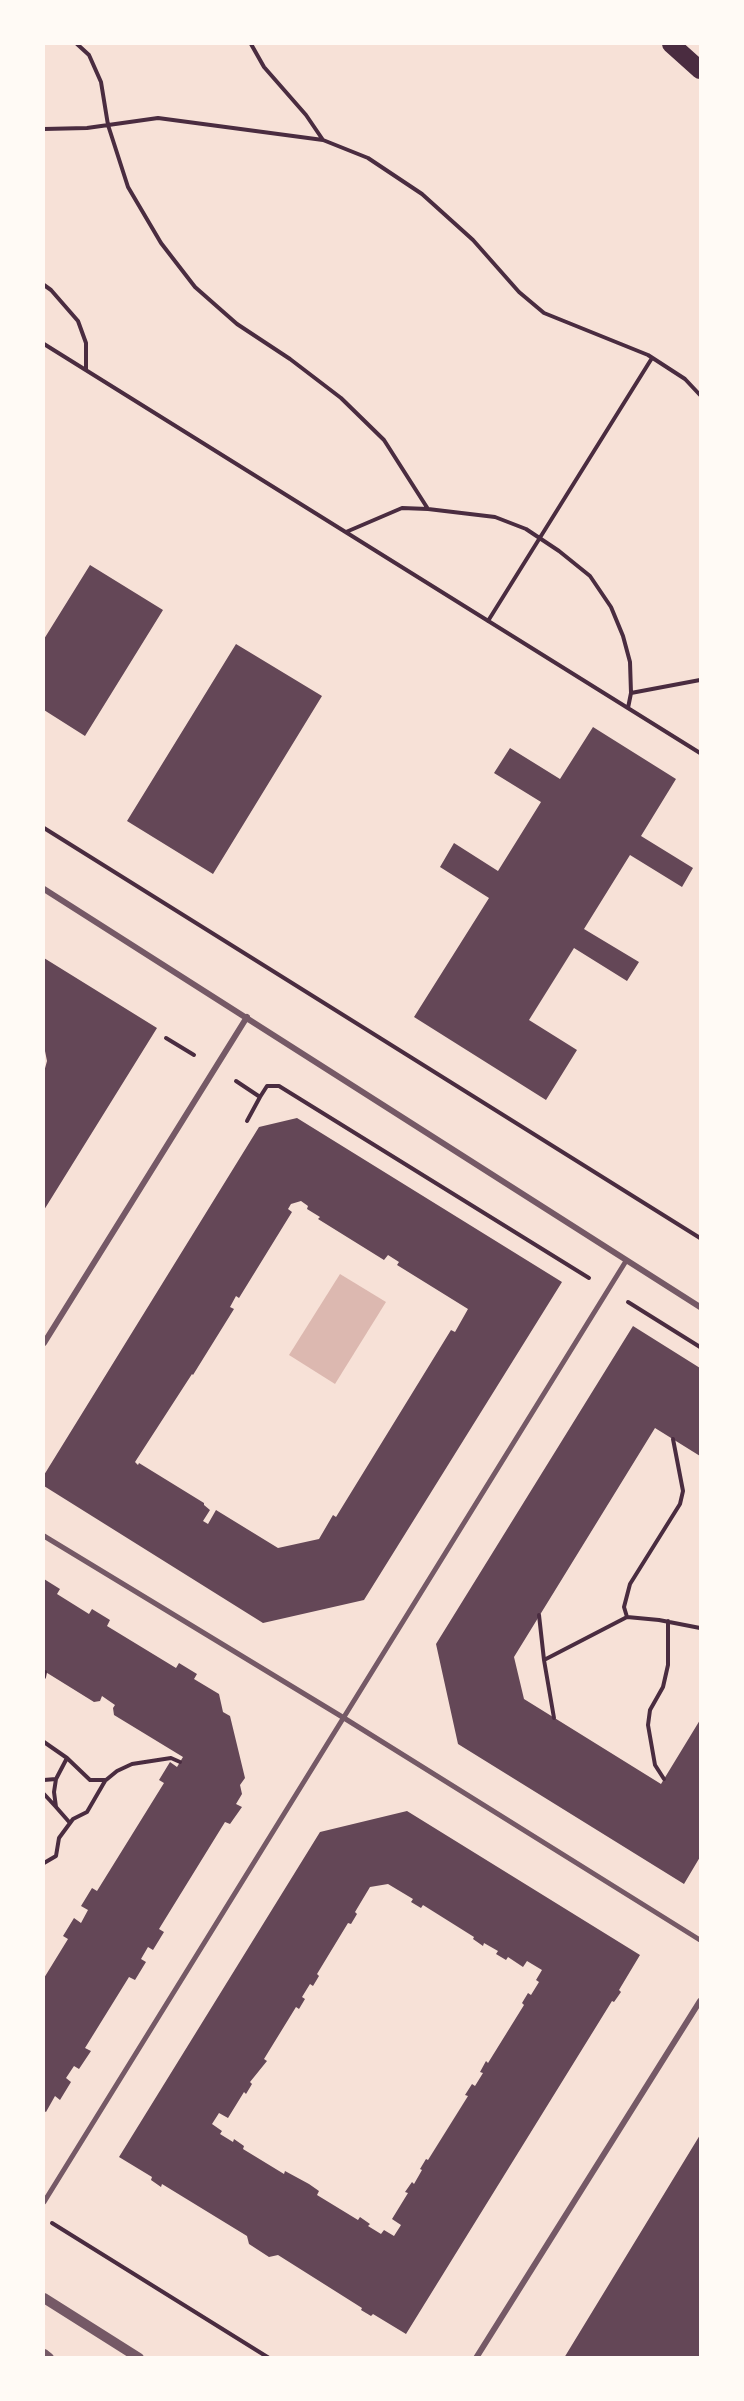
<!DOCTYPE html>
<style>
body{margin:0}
#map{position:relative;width:744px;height:2401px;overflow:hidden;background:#f7e1d7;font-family:"Archivo Narrow",sans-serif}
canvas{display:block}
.frame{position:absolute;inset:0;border:45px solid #fffaf5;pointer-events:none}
</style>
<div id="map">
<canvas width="744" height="2401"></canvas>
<div class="frame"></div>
</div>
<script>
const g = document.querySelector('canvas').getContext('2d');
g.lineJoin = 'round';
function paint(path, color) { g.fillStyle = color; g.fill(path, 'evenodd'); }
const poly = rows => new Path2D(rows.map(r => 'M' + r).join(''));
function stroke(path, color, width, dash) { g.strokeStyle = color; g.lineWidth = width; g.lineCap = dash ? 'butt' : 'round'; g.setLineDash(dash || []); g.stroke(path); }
const water = poly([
 [340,1274,386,1302,335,1384,289,1355]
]);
const building = poly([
 [90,565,163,610,85,736,44,710,44,639],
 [236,644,322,696,213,874,127,821],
 [593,727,676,779,641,836,693,868,682,887,630,855,584,929,639,962,627,981,574,948,529,1020,577,1050,546,1100,414,1017,489,898,440,867,454,843,498,871,541,802,494,773,510,748,560,779],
 [44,958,157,1028,44,1210,44,1072,47,1061,44,1046],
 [297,1118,562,1282,364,1600,263,1623,44,1486,44,1475,259,1127],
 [301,1201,308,1206,307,1209,320,1217,318,1219,384,1260,388,1255,399,1262,397,1265,468,1309,455,1332,451,1330,336,1517,333,1515,319,1539,278,1548,216,1510,208,1524,203,1521,210,1510,204,1505,204,1503,139,1463,138,1465,135,1462,192,1374,193,1375,234,1309,230,1307,236,1296,239,1298,292,1212,288,1209,291,1204],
 [633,1326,700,1368,700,1456,655,1428,514,1657,524,1699,661,1784,700,1720,700,1857,684,1884,458,1744,436,1644],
 [44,1579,60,1589,57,1594,89,1614,92,1609,110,1620,107,1626,176,1668,179,1663,197,1674,194,1679,219,1694,223,1712,230,1716,245,1778,240,1785,242,1794,236,1804,242,1807,230,1824,225,1822,159,1929,164,1932,153,1950,148,1947,141,1959,146,1962,135,1980,129,1977,85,2048,91,2051,79,2069,74,2066,66,2078,71,2082,60,2100,55,2096,46,2112,44,2111,44,1978,68,1939,63,1936,74,1918,81,1923,88,1910,81,1906,92,1888,97,1891,164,1783,159,1780,170,1762,177,1767,183,1757,114,1715,113,1708,115,1705,102,1696,100,1701,94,1702,44,1671],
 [407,1811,640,1955,619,1990,621,1992,614,2002,612,2001,406,2334,373,2314,371,2316,361,2310,362,2308,278,2255,269,2257,249,2244,247,2236,162,2184,161,2187,151,2180,152,2177,119,2157,320,1832],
 [388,1884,413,1899,411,1902,421,1908,423,1905,474,1937,473,1939,483,1946,484,1943,498,1951,496,1954,506,1960,508,1957,523,1967,527,1961,542,1970,536,1980,539,1982,531,1995,528,1993,522,2003,524,2005,488,2063,486,2061,480,2072,483,2073,475,2086,472,2084,465,2095,468,2096,428,2160,426,2159,420,2169,422,2170,414,2184,412,2182,405,2192,408,2193,392,2219,401,2225,394,2236,384,2230,381,2234,368,2226,370,2224,360,2217,358,2220,317,2195,319,2191,309,2184,285,2171,284,2174,243,2149,244,2146,234,2139,233,2142,220,2134,222,2131,212,2124,219,2113,228,2118,244,2092,246,2094,252,2084,250,2082,267,2061,264,2059,296,2007,299,2009,305,1999,302,1997,310,1984,313,1986,319,1976,317,1974,348,1923,351,1924,357,1914,355,1912,370,1887],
 [700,2135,700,2358,564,2358]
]);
const path = poly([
 [77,44,89,55,101,82,108,125,128,187,161,243,195,287,237,324,290,359,341,398,384,440,428,509],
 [251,44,264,67,306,115,323,140],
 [44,129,87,128,158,118,323,140,368,158,422,194,473,240,519,292,544,313,648,355,685,379,700,395],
 [44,285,51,290,78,321,86,343,86,370],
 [44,344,700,753],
 [346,532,402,508,428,509,495,517,526,529,559,551,590,576,611,607,623,636,630,662,631,693,628,708],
 [488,621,652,358],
 [631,693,700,680],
 [44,828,700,1238],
 [166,1038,194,1055],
 [236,1081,260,1097,247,1121],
 [260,1097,267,1086,279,1086,589,1278],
 [628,1302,700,1347],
 [539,1615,544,1660],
 [627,1617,659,1620,700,1628],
 [44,1677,45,1672],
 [554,1718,544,1660,627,1617,624,1607,630,1584,680,1504,683,1491,673,1439],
 [44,1742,67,1758,90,1780,106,1780,117,1771,132,1764,171,1758,180,1762],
 [56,1779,54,1792,56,1807,70,1823],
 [664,1779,655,1765,648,1725,650,1710,663,1687,668,1665,668,1621],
 [44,1780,56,1779,67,1758],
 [44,1794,56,1807],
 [44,1863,56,1856,59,1838,73,1819,87,1812,105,1781],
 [52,2223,269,2358]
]);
const pedestrian = poly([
 [44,1536,344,1718,700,1940],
 [44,2202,626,1261]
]);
const minor = poly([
 [44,889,700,1307],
 [44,1343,247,1017],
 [476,2358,700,2001]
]);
const tertiary = poly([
 [44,2298,139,2358],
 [44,2354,49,2358]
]);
const motorway = poly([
 [671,44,700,70]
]);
paint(water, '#dcb8b0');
paint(building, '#644757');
stroke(path, '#4a2c40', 4);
stroke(pedestrian, '#755966', 5);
stroke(minor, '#755966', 6);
stroke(tertiary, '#755966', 10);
stroke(motorway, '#4a2c40', 18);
</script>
